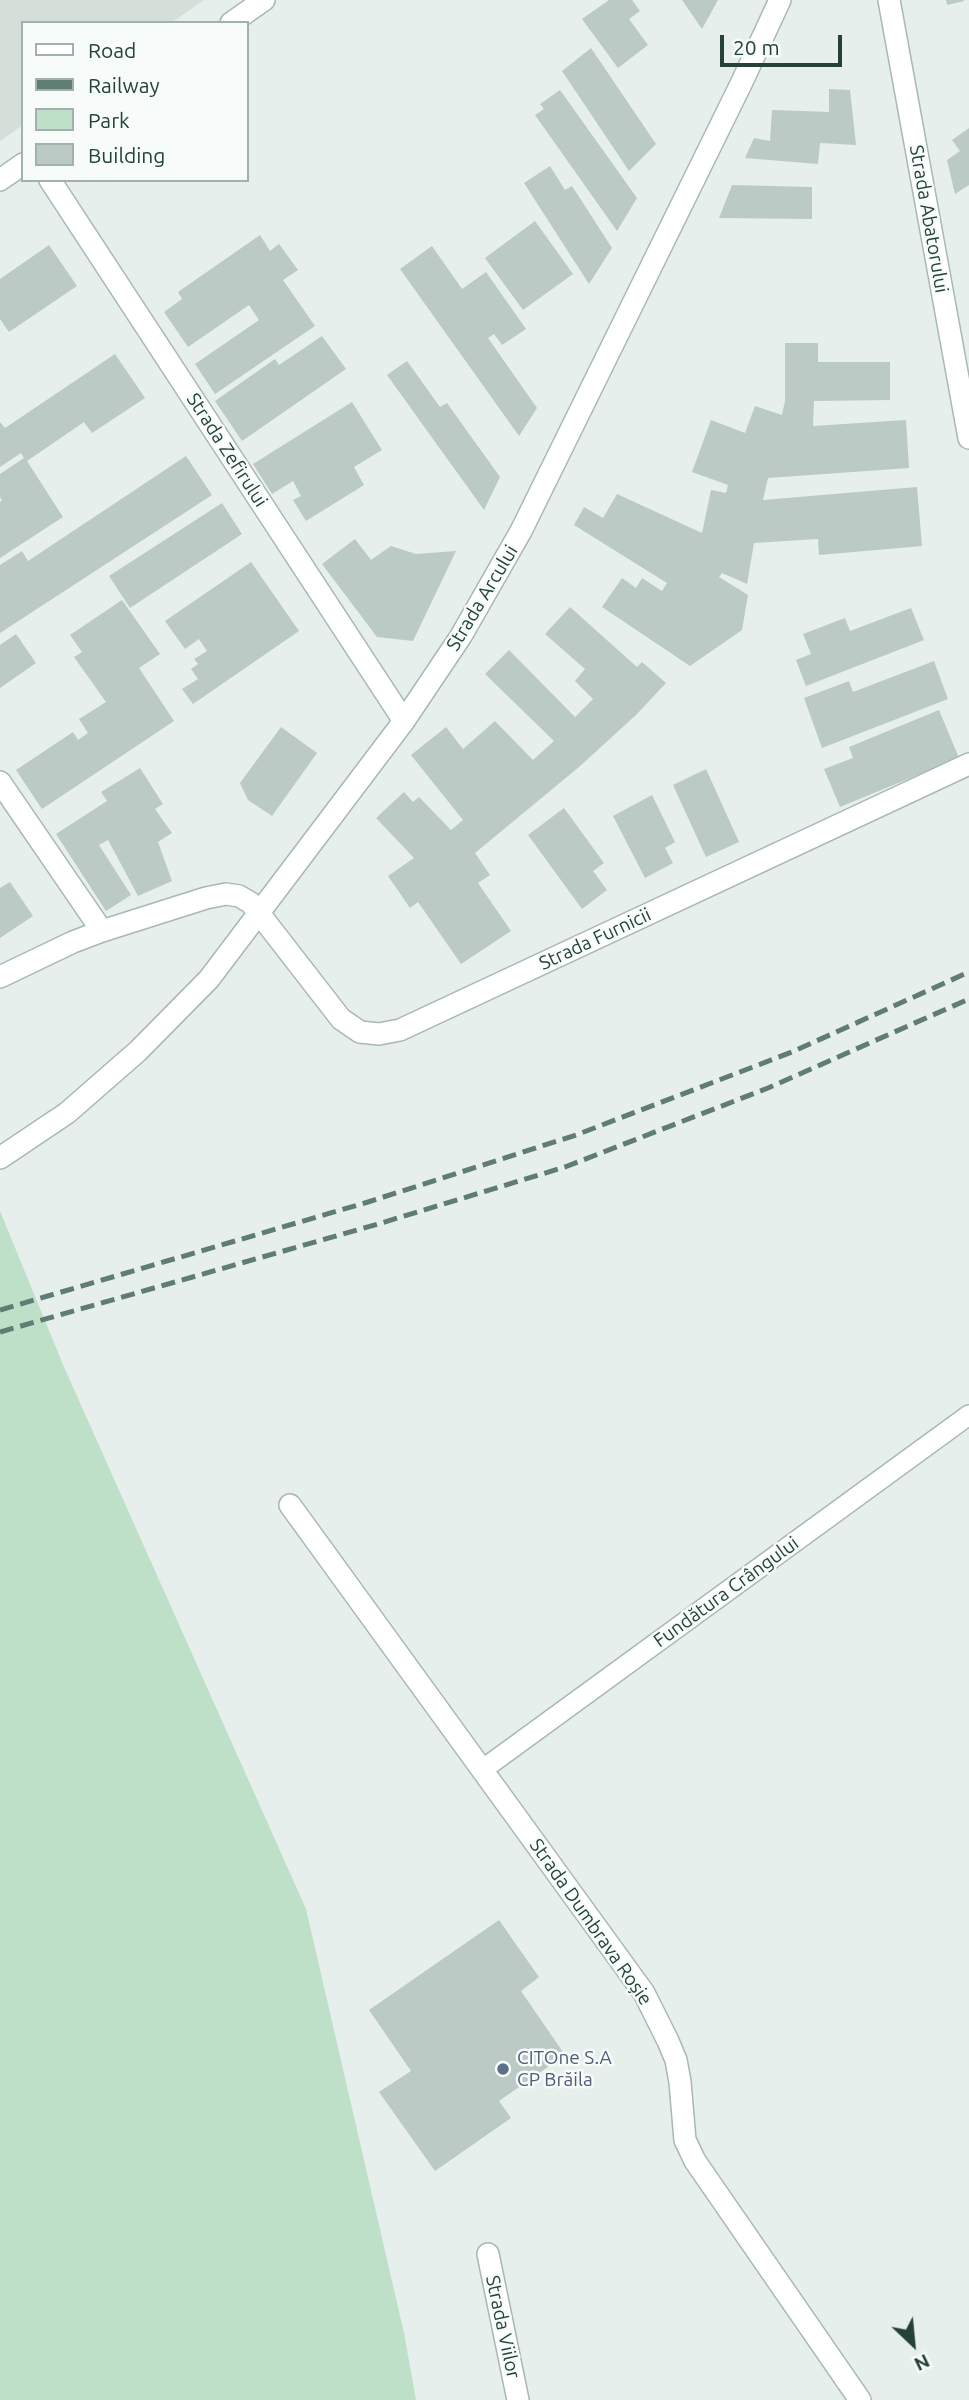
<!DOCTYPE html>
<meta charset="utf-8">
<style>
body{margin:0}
#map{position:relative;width:969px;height:2400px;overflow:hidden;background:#e6efeb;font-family:Ubuntu,sans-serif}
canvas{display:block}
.legend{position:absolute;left:21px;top:21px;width:228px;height:161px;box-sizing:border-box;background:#f7fbf9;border:2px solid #a3b1ad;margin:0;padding:9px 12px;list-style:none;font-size:21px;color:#24423a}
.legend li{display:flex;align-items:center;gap:14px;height:35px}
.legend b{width:35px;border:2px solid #a3b1ad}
.north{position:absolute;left:878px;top:2309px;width:70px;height:70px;-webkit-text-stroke:5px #f7fbf9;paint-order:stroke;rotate:154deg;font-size:19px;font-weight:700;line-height:28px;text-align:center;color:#24423a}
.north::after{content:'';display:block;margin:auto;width:24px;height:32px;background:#24423a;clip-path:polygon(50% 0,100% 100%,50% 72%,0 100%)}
.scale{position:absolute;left:720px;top:35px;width:122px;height:32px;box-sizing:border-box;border:4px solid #24423a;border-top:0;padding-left:9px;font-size:21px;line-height:24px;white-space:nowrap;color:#24423a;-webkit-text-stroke:5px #f7fbf9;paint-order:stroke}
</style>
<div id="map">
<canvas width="969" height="2400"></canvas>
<ul class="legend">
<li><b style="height:9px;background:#fff"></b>Road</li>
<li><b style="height:9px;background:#5f7d75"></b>Railway</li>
<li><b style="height:19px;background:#bfe0c8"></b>Park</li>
<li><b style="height:19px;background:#bbcac4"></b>Building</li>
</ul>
<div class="north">N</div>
<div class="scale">20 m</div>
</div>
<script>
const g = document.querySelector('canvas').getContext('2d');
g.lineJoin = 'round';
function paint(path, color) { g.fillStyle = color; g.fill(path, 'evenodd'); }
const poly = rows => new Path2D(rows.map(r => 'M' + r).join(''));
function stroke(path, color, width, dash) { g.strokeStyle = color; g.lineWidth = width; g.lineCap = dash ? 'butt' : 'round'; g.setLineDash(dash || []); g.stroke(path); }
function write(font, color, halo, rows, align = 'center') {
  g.font = font + ' Ubuntu,sans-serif'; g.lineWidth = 5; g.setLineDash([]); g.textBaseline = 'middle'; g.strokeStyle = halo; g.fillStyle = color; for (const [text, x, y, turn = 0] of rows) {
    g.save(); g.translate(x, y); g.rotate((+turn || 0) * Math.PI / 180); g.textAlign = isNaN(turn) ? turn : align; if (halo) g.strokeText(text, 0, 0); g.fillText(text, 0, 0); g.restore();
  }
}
const built = poly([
 [0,0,204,0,171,23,23,23,23,125,0,141]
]);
const green = poly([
 [0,1211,64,1367,306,1909,404,2333,416,2400,0,2400]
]);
const building = poly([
 [609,0,632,0,640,11,629,19,648,45,618,68,582,19],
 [682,0,718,0,702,29],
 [946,0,964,0,964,1,947,5],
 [591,48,656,144,629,171,562,71],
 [829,89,850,90,856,145,820,143,818,164,745,158,754,138,770,141,772,110,829,112],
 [560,90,637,198,617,231,535,115,544,109,540,104],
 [969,128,969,185,955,194,947,160,960,151,952,140],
 [550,166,565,190,572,186,612,248,589,284,524,183],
 [732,185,812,187,812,219,719,218],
 [535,221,573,274,523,310,485,258],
 [260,235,270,251,279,244,298,270,283,280,315,326,215,394,195,364,259,320,249,305,188,347,164,312,182,299,178,292],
 [49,245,77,286,9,332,0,319,0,279],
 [432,246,462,289,486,272,526,329,502,345,494,334,488,338,537,408,519,436,400,269],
 [322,336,346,369,242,441,215,401,275,359,279,365],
 [785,343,818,343,818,362,890,362,890,400,814,401,813,426,906,420,909,468,768,478,763,500,917,487,922,546,819,555,818,539,754,543,747,584,722,573,719,577,748,595,742,630,690,666,602,607,622,578,636,588,642,578,662,591,667,583,574,525,584,507,603,518,617,494,702,533,711,490,726,493,728,485,692,472,711,420,745,433,755,406,782,415,785,401],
 [115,354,145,398,92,433,84,422,27,461,63,517,0,558,0,502,2,500,0,497,0,474,24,458,21,453,0,467,0,422,5,428],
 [407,361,440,407,447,403,500,477,484,510,387,375],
 [352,402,382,450,354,467,364,485,306,521,293,500,301,496,293,481,272,494,253,464],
 [186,456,212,495,0,633,0,565,22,551,28,561],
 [222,503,242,534,130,608,109,576],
 [355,539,371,560,391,546,416,554,456,551,413,641,377,637,322,564],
 [251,562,299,631,193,704,182,689,198,679,191,669,198,664,194,659,207,651,199,639,185,649,165,621],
 [122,600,160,654,139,668,174,721,42,809,16,770,73,732,78,740,88,733,79,719,106,702,74,657,82,652,70,635],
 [570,607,637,667,642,662,666,683,636,715,579,767,475,853,490,875,478,883,511,931,461,964,418,902,410,908,388,876,414,858,376,818,404,792,413,802,419,797,451,830,463,820,411,755,446,727,463,749,495,721,533,760,554,741,485,674,509,650,575,717,593,699,575,681,585,669,545,634],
 [911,608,924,640,806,686,796,660,811,654,803,634,845,618,850,631],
 [16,634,36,663,0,688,0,645],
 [934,661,948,699,822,748,804,698,849,681,853,692],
 [939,710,959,758,840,807,824,769,853,758,849,747],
 [281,727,317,753,272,816,248,800,240,783],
 [140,768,163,804,155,809,172,833,158,842,172,881,138,896,108,840,99,845,131,895,106,911,56,834,107,801,101,792],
 [706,769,739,842,706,857,673,785],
 [652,795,675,842,665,848,673,863,645,878,613,816],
 [564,808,604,863,593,871,607,890,582,909,528,835],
 [10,882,33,916,0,938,0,888],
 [499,1920,539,1977,521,1991,565,2055,499,2101,511,2118,435,2171,379,2092,411,2071,369,2010]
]);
const service = poly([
 [482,1770,969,1415]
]);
const minor = poly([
 [889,0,969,438],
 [231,23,264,0],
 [0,180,23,164],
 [50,180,404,721],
 [0,782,102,931],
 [0,977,73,942,102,931,206,898,226,894,239,896,251,903,341,1019,360,1032,379,1034,400,1030,969,764],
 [0,1158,67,1113,138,1051,209,979,404,721,461,636,521,531,741,84,780,0],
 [290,1505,644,1993,668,2041,676,2060,680,2082,685,2140,695,2161,860,2400],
 [488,2254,518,2400]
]);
const rail = poly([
 [0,1310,368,1202,576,1135,792,1052,969,972],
 [0,1332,378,1224,565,1167,768,1088,969,999]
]);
const markers = [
 [503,2069,7,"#5c6f8a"]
];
const streetNames = [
 ["Strada Abatorului",929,219,80],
 ["Strada Zefirului",227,450,57],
 ["Strada Arcului",482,598,-59],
 ["Strada Furnicii",595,939,-25],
 ["Fundătura Crângului",726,1592,-36],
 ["Strada Dumbrava Roșie",591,1922,55],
 ["Strada Viilor",503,2327,78]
];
const serviceNames = [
 ["CITOne S.A",517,2058],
 ["CP Brăila",517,2080]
];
paint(built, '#d4dfda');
paint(green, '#bfe0c8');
paint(building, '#bbcac4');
stroke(service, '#a8b8b2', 22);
stroke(minor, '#a8b8b2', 24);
stroke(service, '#fff', 19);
stroke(minor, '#fff', 21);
stroke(rail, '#5f7d75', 5, [14, 7]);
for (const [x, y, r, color] of markers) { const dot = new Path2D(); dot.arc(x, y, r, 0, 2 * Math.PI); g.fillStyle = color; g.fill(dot); stroke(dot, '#f7fbf9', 2.5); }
write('19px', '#24423a', '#f7fbf9', streetNames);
write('19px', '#4e5e75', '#f7fbf9', serviceNames, 'left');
</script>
